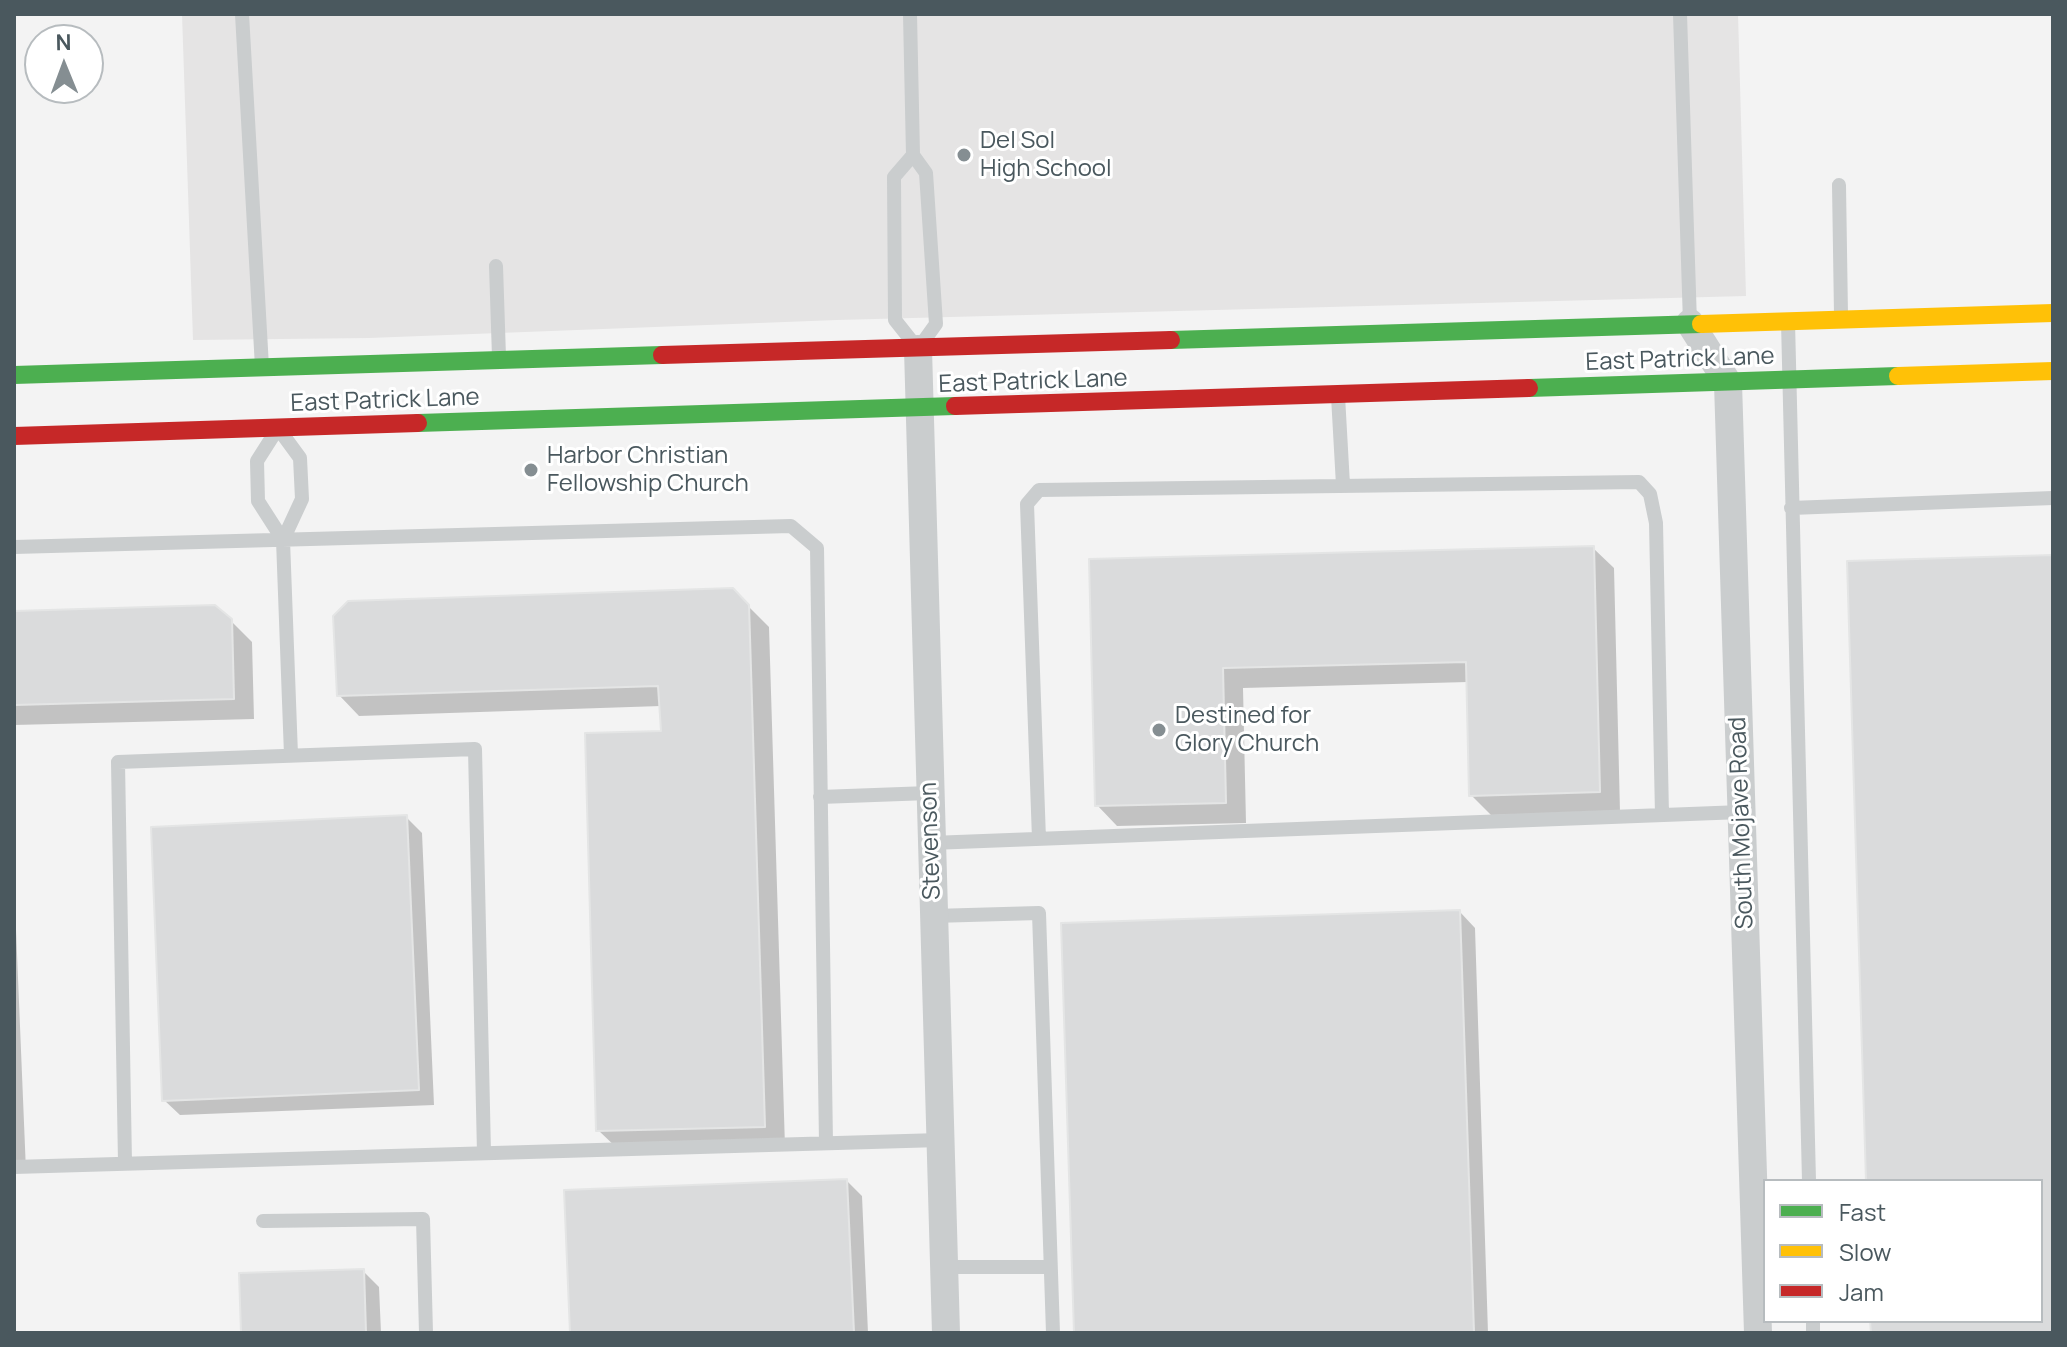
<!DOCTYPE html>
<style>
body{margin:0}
#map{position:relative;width:2067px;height:1347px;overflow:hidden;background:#f3f3f3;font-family:Manrope,sans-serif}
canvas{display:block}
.frame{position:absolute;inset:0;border:16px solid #4a585e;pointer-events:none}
.legend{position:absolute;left:1763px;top:1179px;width:280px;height:144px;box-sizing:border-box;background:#fff;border:2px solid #b7bcbf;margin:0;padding:10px 14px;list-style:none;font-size:24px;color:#4a585e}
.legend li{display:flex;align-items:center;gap:16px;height:40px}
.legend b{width:40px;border:2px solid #b7bcbf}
.north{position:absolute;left:24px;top:24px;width:80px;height:80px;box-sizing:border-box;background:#fff;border:2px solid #b7bcbf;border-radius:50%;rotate:359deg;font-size:22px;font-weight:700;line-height:32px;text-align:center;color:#4a585e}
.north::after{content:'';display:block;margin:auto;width:28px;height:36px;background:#858e92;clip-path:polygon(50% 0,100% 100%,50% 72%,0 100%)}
</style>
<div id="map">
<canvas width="2067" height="1347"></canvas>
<div class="frame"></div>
<ul class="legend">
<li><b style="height:10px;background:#4caf50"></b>Fast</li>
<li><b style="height:10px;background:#ffc107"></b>Slow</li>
<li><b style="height:10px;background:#c62828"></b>Jam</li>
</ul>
<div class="north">N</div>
</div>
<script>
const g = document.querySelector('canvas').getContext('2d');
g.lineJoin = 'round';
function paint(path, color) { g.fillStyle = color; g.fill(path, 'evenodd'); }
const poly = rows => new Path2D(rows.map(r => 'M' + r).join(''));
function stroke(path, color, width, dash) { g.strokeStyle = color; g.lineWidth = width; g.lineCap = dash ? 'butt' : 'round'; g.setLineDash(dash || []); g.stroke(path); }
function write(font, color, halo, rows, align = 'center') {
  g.font = font + ' Manrope,sans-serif'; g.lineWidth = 6; g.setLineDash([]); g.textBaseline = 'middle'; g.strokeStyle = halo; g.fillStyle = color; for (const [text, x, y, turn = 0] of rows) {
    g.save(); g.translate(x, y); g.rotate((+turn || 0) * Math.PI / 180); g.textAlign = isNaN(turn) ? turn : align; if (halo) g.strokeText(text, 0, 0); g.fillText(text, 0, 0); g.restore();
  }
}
const education = poly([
 [182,14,1738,14,1746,296,837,320,369,338,193,340]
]);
const shadow = poly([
 [1593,548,1614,568,1620,812,1491,815,1471,795,1468,682,1243,688,1246,823,1117,826,1097,805,1091,560],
 [732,590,769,627,785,1147,619,1150,598,1130,663,733,661,706,359,716,339,695],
 [14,613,231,621,252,642,254,719,14,725],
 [406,817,422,833,434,1105,180,1115,164,1100],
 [14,881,26,1171,14,1172],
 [1460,912,1475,928,1488,1333,1076,1333],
 [847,1181,862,1196,868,1333,572,1333],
 [363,1271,379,1287,381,1333,243,1333]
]);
const building = poly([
 [1594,546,1600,792,1469,796,1466,662,1223,668,1226,803,1095,806,1089,559,1594,546],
 [2053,555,2053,1333,1871,1333,1870,1321,2041,1321,2041,1181,1866,1181,1847,561,2053,555],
 [733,588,749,605,765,1127,596,1131,585,733,661,731,658,686,337,696,333,616,348,601,733,588],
 [215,605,232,619,234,699,14,705,14,611,215,605],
 [407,815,419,1090,162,1101,151,827,407,815],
 [1460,910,1474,1333,1074,1333,1061,923,1460,910],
 [847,1179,854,1333,570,1333,564,1190,847,1179],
 [364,1269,366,1333,241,1333,239,1273,364,1269]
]);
const lane = poly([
 [242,14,262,367],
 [910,14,913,155,926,173,936,324,918,349,895,320,894,177,913,155],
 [1680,14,1690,323],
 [1839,185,1841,315],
 [496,266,499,357],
 [1788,322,1809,1181],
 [1338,396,1343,485],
 [1791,508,2053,498],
 [283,540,258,501,257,461,278,428,300,458,302,499,283,540,291,755],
 [14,547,791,526,817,548,826,1143],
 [820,797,929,793],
 [1039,839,1027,504,1039,490,1639,482,1650,494,1656,523,1662,815],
 [931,843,1742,812],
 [933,916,1039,913,1053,1333],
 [125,1163,118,762,475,749,484,1153],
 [14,1167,940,1140],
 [263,1221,423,1219,426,1333],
 [944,1267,1050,1267],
 [1813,1321,1813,1333]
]);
const street = poly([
 [1690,323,1728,383,1758,1333],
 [918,349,946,1333]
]);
const fast = poly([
 [1171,340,1701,324],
 [14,375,662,355],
 [1529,388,1898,376],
 [418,423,955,406]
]);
const slow = poly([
 [1701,324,2053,313],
 [1898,376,2053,371]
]);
const jam = poly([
 [662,355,1171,340],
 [955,406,1529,388],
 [14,436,418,423]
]);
const markers = [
 [964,155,8,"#858e92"],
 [531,470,8,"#858e92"],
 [1159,730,8,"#858e92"]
];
const poiNames = [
 ["Del Sol",980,141],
 ["High School",980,169],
 ["Harbor Christian",547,456],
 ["Fellowship Church",547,484],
 ["Destined for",1175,716],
 ["Glory Church",1175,744]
];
const streetNames = [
 ["East Patrick Lane",1680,360,-2],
 ["East Patrick Lane",1033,382,-2],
 ["East Patrick Lane",385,401,-2],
 ["South Mojave Road",1742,823,-92],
 ["Stevenson",931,841,-92]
];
paint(education, '#e5e4e4');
paint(shadow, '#0003');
paint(building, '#dadbdc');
stroke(building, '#e4e5e5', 2);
stroke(lane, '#cacdce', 14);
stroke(street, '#cacdce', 28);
stroke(fast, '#4caf50', 18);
stroke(slow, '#ffc107', 18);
stroke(jam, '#c62828', 18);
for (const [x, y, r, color] of markers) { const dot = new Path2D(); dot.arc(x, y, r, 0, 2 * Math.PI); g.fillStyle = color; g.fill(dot); stroke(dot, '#fff', 3); }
write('24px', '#4a585e', '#fff', poiNames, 'left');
write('24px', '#4a585e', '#fff', streetNames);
</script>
